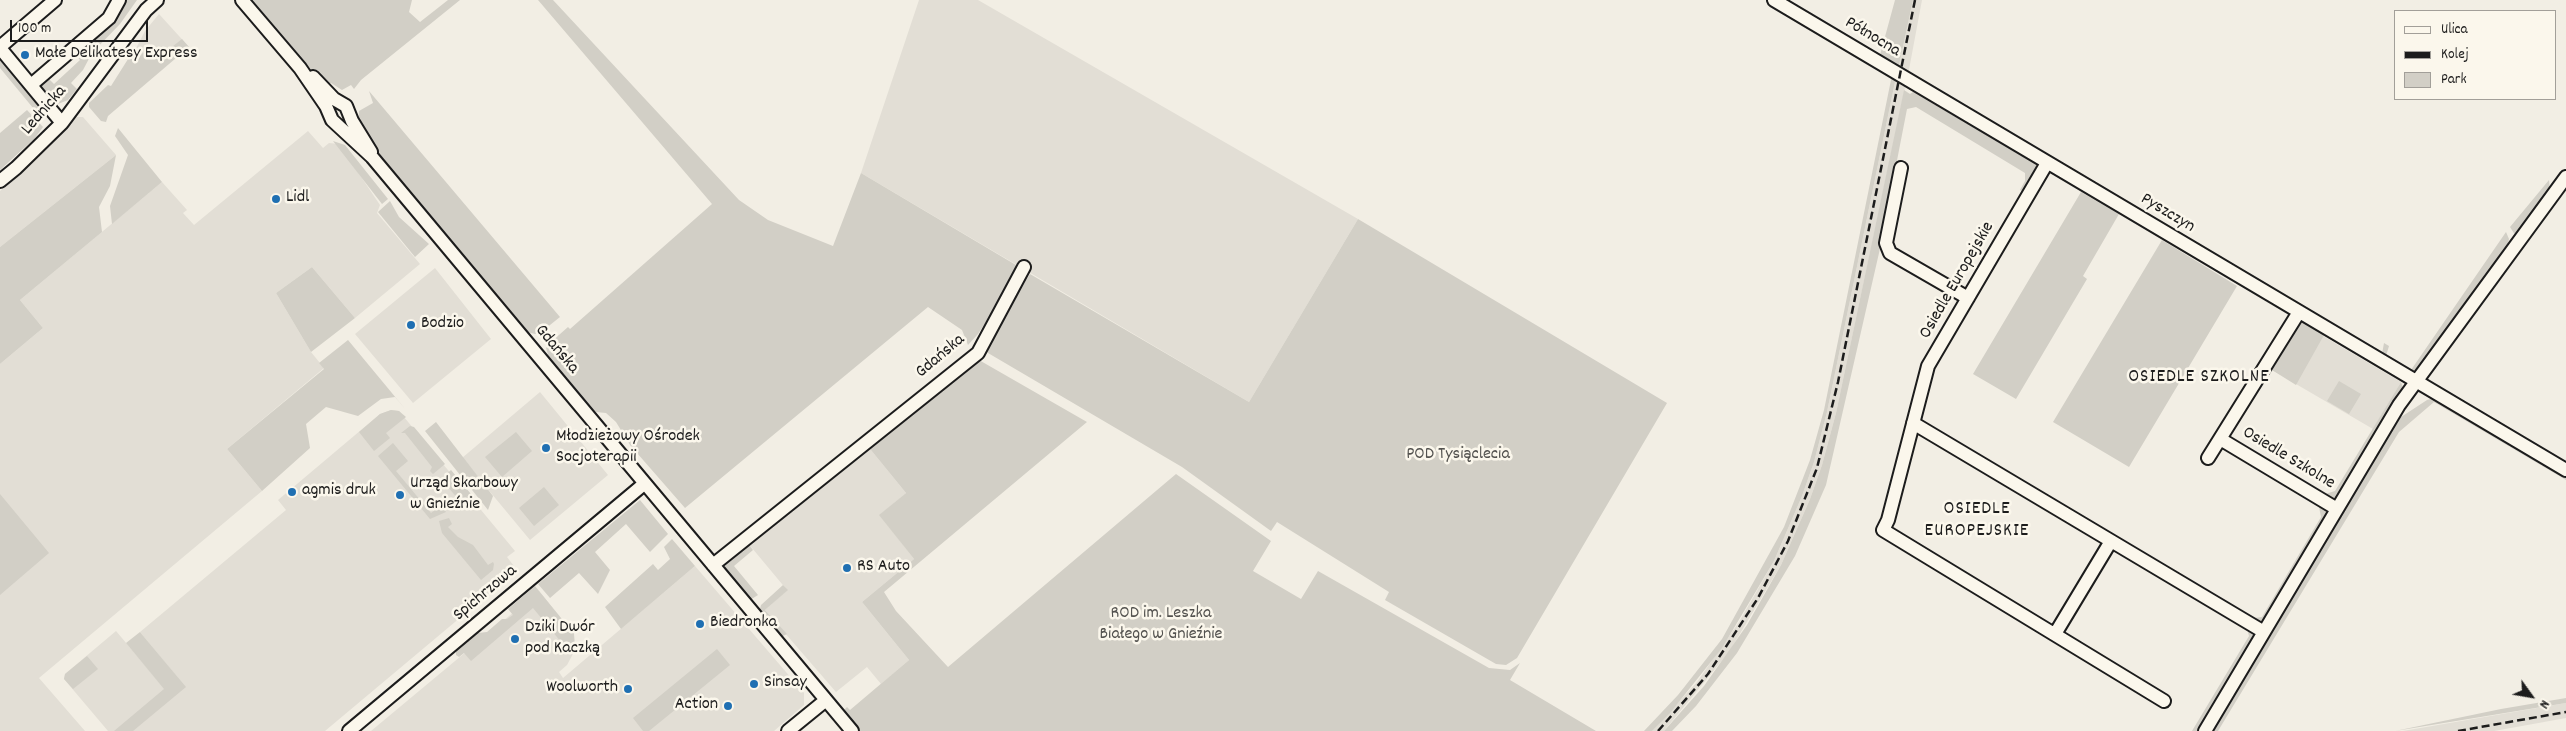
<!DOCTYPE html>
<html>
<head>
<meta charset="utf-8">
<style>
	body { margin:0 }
	#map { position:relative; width:2566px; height:731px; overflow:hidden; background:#f2eee4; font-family:Dekko,sans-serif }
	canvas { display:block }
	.legend { position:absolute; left:2394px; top:10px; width:162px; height:90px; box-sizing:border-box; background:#fbf7ec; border:1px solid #a29f99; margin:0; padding:6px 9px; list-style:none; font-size:15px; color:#1c1c1c }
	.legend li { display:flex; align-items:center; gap:10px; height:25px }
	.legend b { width:25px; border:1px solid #a29f99 }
	.north { position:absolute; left:2506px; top:671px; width:50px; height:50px; -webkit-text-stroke:4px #fbf7ec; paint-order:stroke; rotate:122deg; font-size:14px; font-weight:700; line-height:20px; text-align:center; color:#1c1c1c }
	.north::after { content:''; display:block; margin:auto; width:18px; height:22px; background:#1c1c1c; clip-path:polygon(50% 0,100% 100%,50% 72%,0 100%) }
	.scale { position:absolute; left:10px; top:20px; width:138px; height:22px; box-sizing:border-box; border:2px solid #1c1c1c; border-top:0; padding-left:6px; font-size:15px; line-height:18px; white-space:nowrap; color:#1c1c1c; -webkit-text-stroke:4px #fbf7ec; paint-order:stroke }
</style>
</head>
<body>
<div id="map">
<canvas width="2566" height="731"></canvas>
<ul class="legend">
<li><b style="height:6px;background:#fbf7ec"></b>Ulica</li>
<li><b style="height:6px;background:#1c1c1c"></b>Kolej</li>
<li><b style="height:14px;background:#d2cfc6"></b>Park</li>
</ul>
<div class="north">N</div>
<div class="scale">100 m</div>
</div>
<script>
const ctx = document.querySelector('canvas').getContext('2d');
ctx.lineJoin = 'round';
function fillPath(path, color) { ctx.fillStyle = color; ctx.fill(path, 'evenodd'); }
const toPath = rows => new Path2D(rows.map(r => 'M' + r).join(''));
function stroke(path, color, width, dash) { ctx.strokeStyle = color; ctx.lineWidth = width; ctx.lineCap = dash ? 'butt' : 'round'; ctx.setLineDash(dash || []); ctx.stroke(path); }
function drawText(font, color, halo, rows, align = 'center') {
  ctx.font = font + ' Dekko,sans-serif'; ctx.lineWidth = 5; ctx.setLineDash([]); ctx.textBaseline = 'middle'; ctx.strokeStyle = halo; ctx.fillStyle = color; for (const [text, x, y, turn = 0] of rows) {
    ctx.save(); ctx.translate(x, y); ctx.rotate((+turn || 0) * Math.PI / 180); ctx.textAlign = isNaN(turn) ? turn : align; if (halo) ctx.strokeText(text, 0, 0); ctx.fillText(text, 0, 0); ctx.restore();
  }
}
fillPath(toPath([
	[919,0,978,0,1358,219,1249,402,861,173],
	[1913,0,1922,0,1908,75,1898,70],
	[159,14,189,47,147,81,129,62,145,31],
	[1896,77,1906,83,1836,413,1822,465,1810,499,1781,565,1729,652,1664,731,1652,731,1697,682,1739,622,1774,561,1802,496,1814,462,1827,412],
	[77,117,83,117,116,155,0,247,0,191,22,173],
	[308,131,323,148,329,143,339,144,380,205,377,213,420,264,355,318,312,267,276,293,311,352,324,368,227,449,262,491,39,678,85,731,0,731,0,364,43,328,20,300,162,182,187,210,183,213,194,225],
	[435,268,491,339,413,403,355,334],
	[2301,323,2401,382,2373,429,2272,370],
	[540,392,608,475,530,540,462,458],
	[391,410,399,411,515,551,507,557,517,570,325,731,108,731,64,679,65,674,116,631,165,689,178,678,140,632,286,510,278,500,380,414],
	[866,444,906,493,880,515,914,559,862,602,909,660,881,684,867,667,836,692,765,610,787,590,747,542],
	[695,566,804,693,804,705,774,731,371,731,539,591,574,634,575,650,567,665,559,672,563,678],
	[2566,703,2566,718,2533,724,2494,731,2403,731]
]), '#e2ded5');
fillPath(toPath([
	[125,0,137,0,120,24,92,53,83,70,71,83,77,89,68,100,58,104,52,102,36,85,46,76,54,84,80,60,75,54],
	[251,0,412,0,409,12,420,22,448,0,460,0,361,80,354,89,351,85,342,90,331,83,327,86,301,59],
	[538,0,553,0,739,200,768,220,833,246,861,173,1021,268,978,334,968,345,962,330,928,307,685,508,630,445,616,422,606,413,596,412,591,409,550,361,546,348,551,342,568,327,570,329,712,204],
	[1895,0,1913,0,1898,70,1880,58,1880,55],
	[182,39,189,47,108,116,106,122,101,121,89,107,89,103,108,85,111,86,135,48,141,55,144,52,150,59,155,55,158,58],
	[0,55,44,108,38,114,0,68],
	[1892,75,1896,77,1827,412,1814,462,1802,496,1774,561,1722,648,1670,713,1652,731,1644,731,1678,695,1722,639,1784,527,1810,460,1824,410],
	[1904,90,1910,94,1913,92,2036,164,2037,169,2024,192,2020,190,2025,181,2025,173,1916,107,1907,109,1879,253,1826,485,1795,556,1737,653,1696,706,1672,731,1664,731,1704,686,1747,625,1781,565,1810,499,1822,465,1836,413],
	[369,91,560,317,540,333,535,334,527,332,384,161,359,119,359,111,373,103],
	[27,110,43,127,34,139,0,170,0,133],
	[118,128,162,182,112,224,110,206,128,155,115,136],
	[333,141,345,145,388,199,382,204],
	[116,155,110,186,99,207,102,232,20,300,43,328,0,364,0,247],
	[2549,180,2550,192,2517,238,2510,227],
	[2081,192,2119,214,2083,276,2087,279,2016,399,1973,374],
	[390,201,399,217,429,244,415,257,378,212],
	[1358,219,1667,403,1517,658,1506,665,1496,664,1385,600,1389,592,1277,522,1271,531,1182,467,988,353,986,346,991,335,1030,274,1249,402],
	[2506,232,2509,239,2507,248,2414,374,2382,354,2384,343,2389,346,2386,356,2411,370],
	[2162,240,2237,286,2129,467,2053,422],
	[312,267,355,318,311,352,276,293],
	[2302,322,2324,335,2296,385,2272,370],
	[348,340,406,410,395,397,381,399,358,416,326,407,306,424,310,448,262,491,227,449,324,369,319,363],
	[972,356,1087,422,884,592,896,611,948,667,1176,474,1271,541,1253,571,1301,599,1318,571,1489,668,1510,670,1520,663,1510,680,1596,731,860,731,843,711,847,707,850,710,909,660,862,602,914,559,879,515,906,493,866,444],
	[2339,381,2361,394,2349,414,2327,401],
	[2401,382,2403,388,2338,500,2335,500,2325,494,2335,491],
	[2437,397,2566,475,2566,480,2434,402,2399,432,2218,731,2210,731,2398,419,2427,400],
	[391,410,399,411,406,417,386,433,390,438,374,451,359,432,380,414],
	[436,422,493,496,488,510,425,431],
	[410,426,414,427,445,464,433,474,430,471,432,467,405,433,401,433],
	[516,432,532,451,502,477,485,457],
	[393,443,408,461,396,471,431,513,442,505,446,512,430,519,378,456],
	[451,470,476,500,470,506,465,507,441,479],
	[544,487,559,505,534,526,519,508],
	[0,494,49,553,0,595],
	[640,500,668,534,650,552,626,524,595,552,610,570,598,594,579,573,550,598,538,584],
	[2319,507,2327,511,2326,517,2264,622,2261,623,2254,618,2262,617,2321,517],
	[449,518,452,524,448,527,458,537,473,545,488,565,493,562,494,564,493,570,481,580,442,533,439,521],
	[672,539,695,566,621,629,605,607,653,564,658,570,670,559,664,547],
	[747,542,753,550,734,566,758,595,750,600,727,572,725,566,728,558],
	[783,585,788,590,765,610,787,634,781,637,760,609,761,605],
	[535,586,574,634,575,650,571,654,533,608,471,661,464,653,459,657,456,655,456,651,478,633,487,632,502,619,507,619,513,615,508,609],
	[2247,629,2255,631,2256,636,2199,731,2192,731,2249,636],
	[140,632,186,687,133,731,114,731,164,689,126,643],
	[717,649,730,665,649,731,643,731,633,718],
	[87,656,98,669,73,689,64,679,65,674],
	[2566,698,2566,703,2395,731,2501,709]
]), '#d2cfc6');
const minor = toPath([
	[242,0,300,68,326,106,332,120,372,157,852,731],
	[1774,0,2566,470],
	[0,47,55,0],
	[0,48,62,123],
	[313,77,334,99,346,106,352,121,371,152],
	[31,85,109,18,119,0],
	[2047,163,1928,366,1888,520,1883,530,2164,701],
	[1901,168,1886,243,1890,253,1968,298],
	[0,181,16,168,62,123,146,10,157,0],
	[1913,423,2264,632],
	[2222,440,2337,509],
	[2208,458,2299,312],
	[713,565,978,353,1024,267],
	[2055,634,2111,541],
	[349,731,644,484],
	[788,731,826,700],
	[2205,731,2399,405,2566,177]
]);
stroke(minor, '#1c1c1c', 16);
stroke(minor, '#fbf7ec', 12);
stroke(toPath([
	[1658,731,1708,674,1758,598,1788,541,1817,468,1838,382,1915,0],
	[2458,731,2566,712]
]), '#1c1c1c', 2.5, [8, 4]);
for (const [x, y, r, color] of [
	[25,55,5,"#1f6fb2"],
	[276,199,5,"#1f6fb2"],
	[411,325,5,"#1f6fb2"],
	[546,448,5,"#1f6fb2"],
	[292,492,5,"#1f6fb2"],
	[400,495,5,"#1f6fb2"],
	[847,568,5,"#1f6fb2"],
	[700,624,5,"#1f6fb2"],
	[515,639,5,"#1f6fb2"],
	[754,684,5,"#1f6fb2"],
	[628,689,5,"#1f6fb2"],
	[728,706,5,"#1f6fb2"]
]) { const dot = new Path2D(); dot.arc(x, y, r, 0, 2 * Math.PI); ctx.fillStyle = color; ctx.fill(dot); stroke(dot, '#fbf7ec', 2); }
drawText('18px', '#1c1c1c', '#fbf7ec', [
	["Północna",1872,38,31],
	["Lednicka",45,111,-49],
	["Pyszczyn",2167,214,31],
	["Osiedle Europejskie",1958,281,-60],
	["Gdańska",556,350,50],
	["Gdańska",941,357,-40],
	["Osiedle Szkolne",2288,459,31],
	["Spichrzowa",486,594,-40]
]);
drawText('18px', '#1c1c1c', '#fbf7ec', [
	["Małe Delikatesy Express",35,55],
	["Lidl",286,199],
	["Bodzio",421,325],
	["Młodzieżowy Ośrodek",556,438],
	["Socjoterapii",556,459],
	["Urząd Skarbowy",410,485],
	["w Gnieźnie",410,506],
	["agmis druk",302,492],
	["RS Auto",857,568],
	["Biedronka",710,624],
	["Dziki Dwór",525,629],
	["pod Kaczką",525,650],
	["Sinsay",764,684],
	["Woolworth",618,689,"right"],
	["Action",718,706,"right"]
], 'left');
drawText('18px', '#53524f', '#fbf7ec', [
	["POD Tysiąclecia",1458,456],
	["ROD im. Leszka",1161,615],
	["Białego w Gnieźnie",1161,636]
]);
ctx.letterSpacing = '1px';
drawText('19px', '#1c1c1c', '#fbf7ec', [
	["OSIEDLE SZKOLNE",2199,378],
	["OSIEDLE",1977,510],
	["EUROPEJSKIE",1977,532]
]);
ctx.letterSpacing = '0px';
</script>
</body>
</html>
